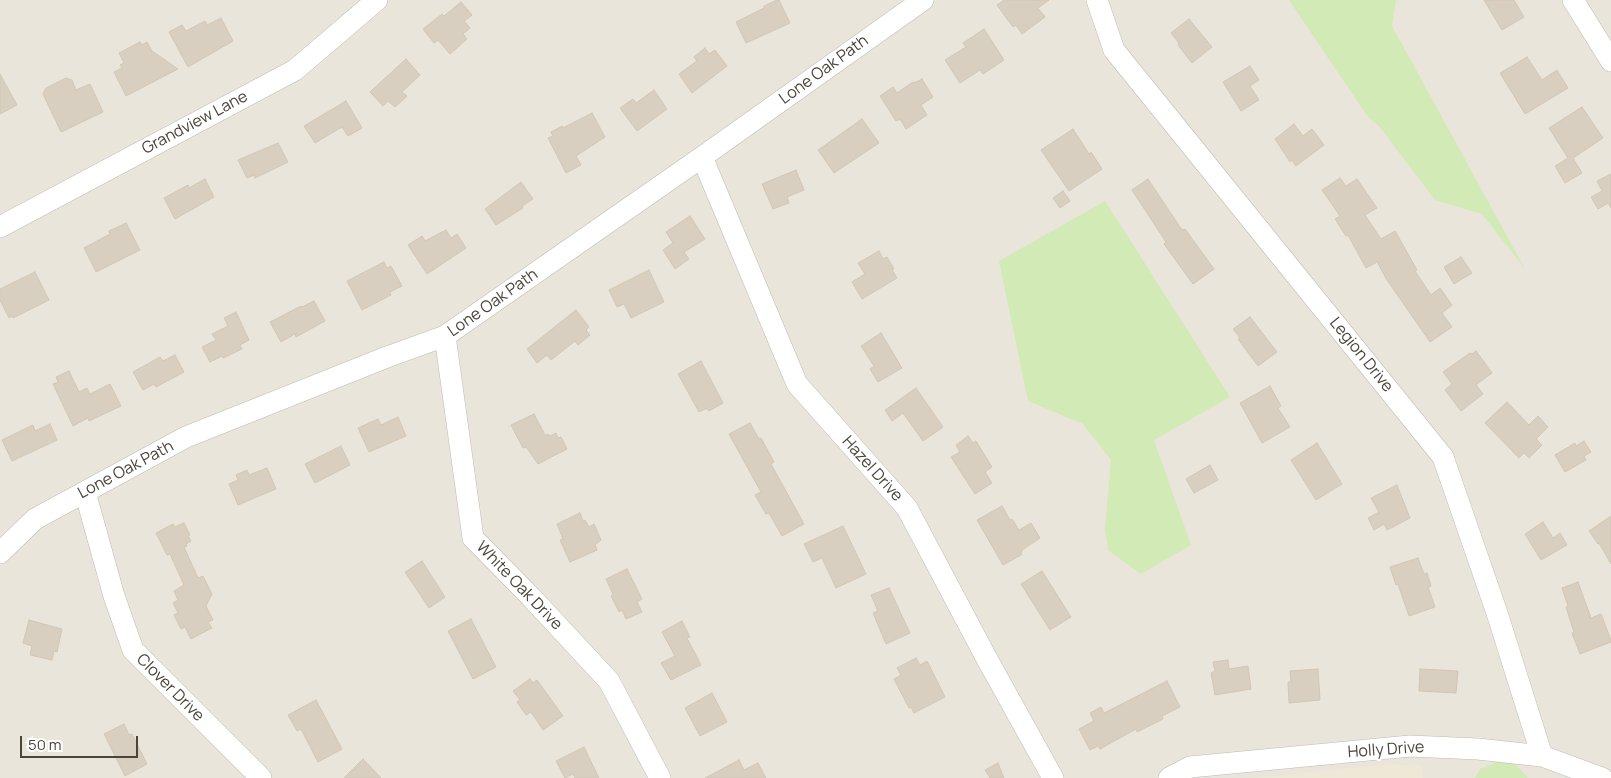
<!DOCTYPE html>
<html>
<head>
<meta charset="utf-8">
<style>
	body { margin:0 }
	#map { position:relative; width:1611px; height:778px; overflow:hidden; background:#f6f3ec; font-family:Manrope,sans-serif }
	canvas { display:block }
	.scale { position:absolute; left:20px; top:736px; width:118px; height:22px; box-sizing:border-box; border:2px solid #4b4439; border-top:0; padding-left:6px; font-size:15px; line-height:18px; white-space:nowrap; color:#4b4439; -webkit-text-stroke:4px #fff; paint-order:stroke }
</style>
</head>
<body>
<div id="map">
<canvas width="1611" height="778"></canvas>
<div class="scale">50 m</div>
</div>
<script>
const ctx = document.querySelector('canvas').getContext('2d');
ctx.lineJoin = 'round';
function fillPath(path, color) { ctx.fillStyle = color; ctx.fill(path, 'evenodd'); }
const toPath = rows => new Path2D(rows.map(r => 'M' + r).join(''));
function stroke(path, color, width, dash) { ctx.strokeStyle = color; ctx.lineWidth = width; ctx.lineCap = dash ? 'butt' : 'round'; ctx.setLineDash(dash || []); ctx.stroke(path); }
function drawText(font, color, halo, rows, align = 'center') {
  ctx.font = font + ' Manrope,sans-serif'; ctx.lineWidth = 4; ctx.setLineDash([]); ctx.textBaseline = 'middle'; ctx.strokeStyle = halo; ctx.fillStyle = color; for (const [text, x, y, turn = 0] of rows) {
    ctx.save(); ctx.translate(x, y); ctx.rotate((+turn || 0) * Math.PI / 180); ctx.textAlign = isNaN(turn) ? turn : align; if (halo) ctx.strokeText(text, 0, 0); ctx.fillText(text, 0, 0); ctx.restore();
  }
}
fillPath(toPath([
	[0,0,1611,0,1611,778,0,778]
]), '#eae5da');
fillPath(toPath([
	[1386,764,1422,766,1423,778,1257,778]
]), '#efe8d6');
fillPath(toPath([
	[1289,0,1396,0,1392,26,1525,269,1482,214,1435,200,1379,126,1368,117],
	[1105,201,1230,397,1154,440,1191,545,1141,574,1108,550,1105,530,1111,460,1083,424,1028,401,999,261],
	[1499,761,1513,762,1528,778,1475,778,1480,769]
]), '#d2eab5');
const building = toPath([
	[777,0,779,0,790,23,746,43,736,22,764,8,764,6,777,0],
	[1004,0,1049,0,1038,8,1045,17,1022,34,1016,25,1013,27,997,5,1004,0],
	[1484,0,1514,0,1524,17,1502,30,1484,0],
	[461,2,472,15,464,21,470,28,463,34,467,39,450,54,438,40,434,43,423,29,442,14,444,16,461,2],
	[221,18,233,41,188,67,169,32,182,25,186,31,205,21,207,25,221,18],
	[1189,19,1212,47,1192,63,1178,45,1179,43,1171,33,1189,19],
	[984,29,1004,60,983,74,980,70,960,83,945,60,966,47,963,43,984,29],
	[140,42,142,45,147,42,152,51,178,69,126,96,114,72,122,68,120,65,124,63,119,53,140,42],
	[705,48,709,54,715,50,727,66,692,93,679,74,697,61,694,57,705,48],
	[1527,57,1542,80,1557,70,1568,88,1525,114,1500,73,1527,57],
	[406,59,420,75,402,92,407,96,395,107,388,101,383,106,370,92,406,59],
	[1250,66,1259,80,1250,86,1259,100,1241,111,1223,82,1250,66],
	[0,74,17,105,0,114,0,74],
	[66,78,72,80,76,90,90,84,103,112,61,132,43,94,46,88,66,78],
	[922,79,933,97,921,105,927,115,906,129,900,119,896,121,880,96,893,87,897,93,913,82,914,83,922,79],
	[654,90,667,109,637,131,620,108,633,99,636,103,654,90],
	[346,101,362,128,348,136,342,127,315,143,304,126,346,101],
	[1582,107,1603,138,1573,158,1582,173,1565,183,1555,166,1568,158,1549,128,1582,107],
	[592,113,605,137,576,156,581,165,566,173,548,138,553,136,551,132,562,126,563,128,592,113],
	[862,119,879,143,834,173,818,150,862,119],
	[1294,124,1303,136,1312,129,1324,145,1296,166,1292,160,1290,162,1275,139,1294,124],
	[1073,129,1089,154,1091,152,1102,169,1069,191,1041,150,1073,129],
	[278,143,288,162,255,178,254,175,247,178,238,160,278,143],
	[796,170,804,190,787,197,789,203,773,209,762,184,796,170],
	[1611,174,1611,208,1608,203,1598,209,1591,197,1602,191,1597,181,1611,174],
	[1340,178,1346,186,1357,179,1377,208,1365,215,1381,239,1395,231,1417,270,1415,271,1431,295,1440,288,1452,305,1442,313,1452,327,1430,342,1387,280,1377,262,1366,268,1348,235,1346,236,1335,219,1340,216,1322,190,1340,178],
	[205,179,214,197,175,219,164,198,188,185,189,188,205,179],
	[1148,179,1182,230,1185,229,1214,269,1193,284,1164,244,1166,242,1132,190,1148,179],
	[521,182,533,199,522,206,523,208,496,225,485,209,521,182],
	[1063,191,1070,201,1060,208,1053,198,1063,191],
	[690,216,705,239,684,252,689,259,675,269,663,250,673,243,666,232,690,216],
	[126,223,140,250,96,272,84,248,110,234,109,231,126,223],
	[446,230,451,238,457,234,466,248,427,274,408,245,422,236,425,241,446,230],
	[879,251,883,259,887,257,894,269,892,270,897,278,862,299,852,282,865,274,858,263,879,251],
	[1461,257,1472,273,1454,284,1444,267,1461,257],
	[384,262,387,268,391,266,402,286,390,292,391,295,362,310,347,281,384,262],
	[649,270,664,302,631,318,624,304,617,307,609,290,649,270],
	[35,272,49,300,13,318,12,316,9,318,0,300,0,289,35,272],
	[314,301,325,321,296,337,295,334,281,342,270,322,301,306,302,307,314,301],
	[576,310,589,327,586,330,590,335,578,345,575,341,551,360,547,355,537,363,527,349,576,310],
	[236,312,249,340,240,345,242,349,223,358,222,356,210,362,202,347,216,340,212,334,228,326,224,318,236,312],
	[1250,317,1277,352,1258,366,1238,339,1240,338,1233,329,1250,317],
	[881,333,902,368,878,382,870,369,874,366,861,346,881,333],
	[1476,351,1492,373,1476,385,1483,394,1461,411,1445,390,1452,384,1443,372,1470,353,1472,354,1476,351],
	[175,355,184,372,156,387,154,384,143,390,133,372,160,357,163,361,175,355],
	[701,361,723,403,709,411,707,408,699,412,678,374,701,361],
	[69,371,79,392,87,388,90,394,110,384,121,406,89,421,88,418,73,426,53,384,58,382,56,377,69,371],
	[1270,386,1281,406,1278,408,1290,427,1262,443,1240,403,1270,386],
	[916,388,943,427,923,441,903,413,892,421,885,410,916,388],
	[1507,402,1529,425,1538,416,1548,427,1536,439,1542,445,1529,458,1524,453,1519,458,1485,423,1507,402],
	[534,414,545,435,548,434,550,436,556,433,558,438,561,437,567,449,538,464,526,447,523,448,511,425,534,414],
	[398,417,406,436,369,452,358,428,378,419,381,425,398,417],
	[750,423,759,439,761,438,774,462,771,464,804,524,782,536,769,513,766,514,755,495,761,492,729,434,750,423],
	[50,424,57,440,12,461,2,440,33,425,35,431,50,424],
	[968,436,973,443,976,441,992,467,985,472,992,483,975,494,951,457,960,452,956,445,968,436],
	[1584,441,1591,452,1584,456,1586,460,1565,472,1555,455,1575,443,1576,446,1584,441],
	[1317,443,1342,484,1316,500,1291,460,1317,443],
	[341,446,350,465,315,483,305,464,341,446],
	[1210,465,1218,480,1194,493,1186,479,1210,465],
	[267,468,276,489,238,505,229,484,238,480,236,475,247,470,249,475,267,468],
	[1397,485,1410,518,1387,530,1384,524,1374,530,1368,518,1379,512,1371,498,1397,485],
	[1002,506,1010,520,1012,519,1019,530,1031,523,1040,538,1022,550,1021,555,1003,565,977,520,1002,506],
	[580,513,583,521,585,520,589,527,594,524,601,540,595,545,597,550,570,562,560,540,563,539,557,524,580,513],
	[1611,516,1611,564,1599,543,1598,544,1589,531,1611,516],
	[1543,522,1553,538,1560,533,1567,545,1541,560,1525,534,1543,522],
	[184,523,190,535,188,536,191,541,186,544,187,546,184,547,198,578,203,576,212,594,206,606,213,620,208,622,212,628,191,639,185,627,181,629,174,615,178,613,173,603,178,600,174,591,184,585,170,554,167,555,156,533,173,524,175,527,184,523],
	[843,526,866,574,836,588,822,558,813,562,804,544,843,526],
	[1418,558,1424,574,1427,573,1431,586,1428,587,1435,607,1409,616,1398,584,1396,585,1390,567,1418,558],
	[422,561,445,597,429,608,405,572,422,561],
	[627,569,642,599,637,602,642,612,626,619,622,610,619,612,611,596,613,594,606,579,627,569],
	[1042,571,1071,617,1050,630,1021,584,1042,571],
	[1578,582,1591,618,1601,614,1611,640,1611,642,1580,654,1572,633,1574,632,1566,607,1568,606,1562,588,1578,582],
	[889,588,910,633,886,644,873,613,878,611,871,595,889,588],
	[471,619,496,667,473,679,448,631,471,619],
	[29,620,62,629,57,652,54,651,52,660,30,655,32,646,23,643,29,620],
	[682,621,690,637,687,638,701,665,671,680,661,663,675,656,662,632,682,621],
	[916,658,920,665,927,661,945,697,914,713,911,707,909,708,894,679,901,675,897,668,916,658],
	[1228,660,1229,669,1248,666,1251,689,1215,695,1211,673,1215,671,1213,662,1228,660],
	[1318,669,1320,700,1289,703,1288,682,1291,682,1290,671,1318,669],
	[1420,669,1458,671,1456,693,1419,691,1420,669],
	[530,679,533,683,537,680,563,716,543,730,531,712,526,715,517,702,520,700,513,691,530,679],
	[1167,681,1180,707,1162,716,1163,719,1137,732,1136,729,1100,749,1098,746,1090,750,1079,729,1094,721,1090,713,1101,707,1104,713,1167,681],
	[712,693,727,722,700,736,685,708,712,693],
	[316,700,342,749,318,762,301,729,297,731,288,715,316,700],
	[124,724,129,735,132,734,147,764,125,776,104,734,124,724],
	[584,747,599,778,575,778,573,774,565,778,556,761,584,747],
	[363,759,381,778,344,778,363,759],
	[739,760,744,770,758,763,766,778,705,778,739,760],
	[998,763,1004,778,990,778,985,770,998,763]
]);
fillPath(building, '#d8cfc1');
stroke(building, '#d3c7b4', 1);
const minor = toPath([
	[1097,0,1114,50,1443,457,1497,613,1542,756],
	[1573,0,1611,61],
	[702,157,797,384,907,508,987,659,1053,778],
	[0,227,295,70,377,0],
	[445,336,473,538,531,597,609,681,660,778],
	[85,492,114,596,133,650,261,778],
	[0,553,35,519,186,437,387,357,445,336,702,157,923,0],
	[1169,778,1190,767,1410,746,1478,749,1542,756,1602,778]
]);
stroke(minor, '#c2bbae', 22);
stroke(minor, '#fff', 21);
drawText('16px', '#4b4439', '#fff', [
	["Lone Oak Path",824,70,-36],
	["Grandview Lane",195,123,-28],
	["Lone Oak Path",493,303,-35],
	["Legion Drive",1361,355,51],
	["Hazel Drive",872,469,48],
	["Lone Oak Path",126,470,-28],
	["White Oak Drive",519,586,46],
	["Clover Drive",170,688,45],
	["Holly Drive",1386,750,-4]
]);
</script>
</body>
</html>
